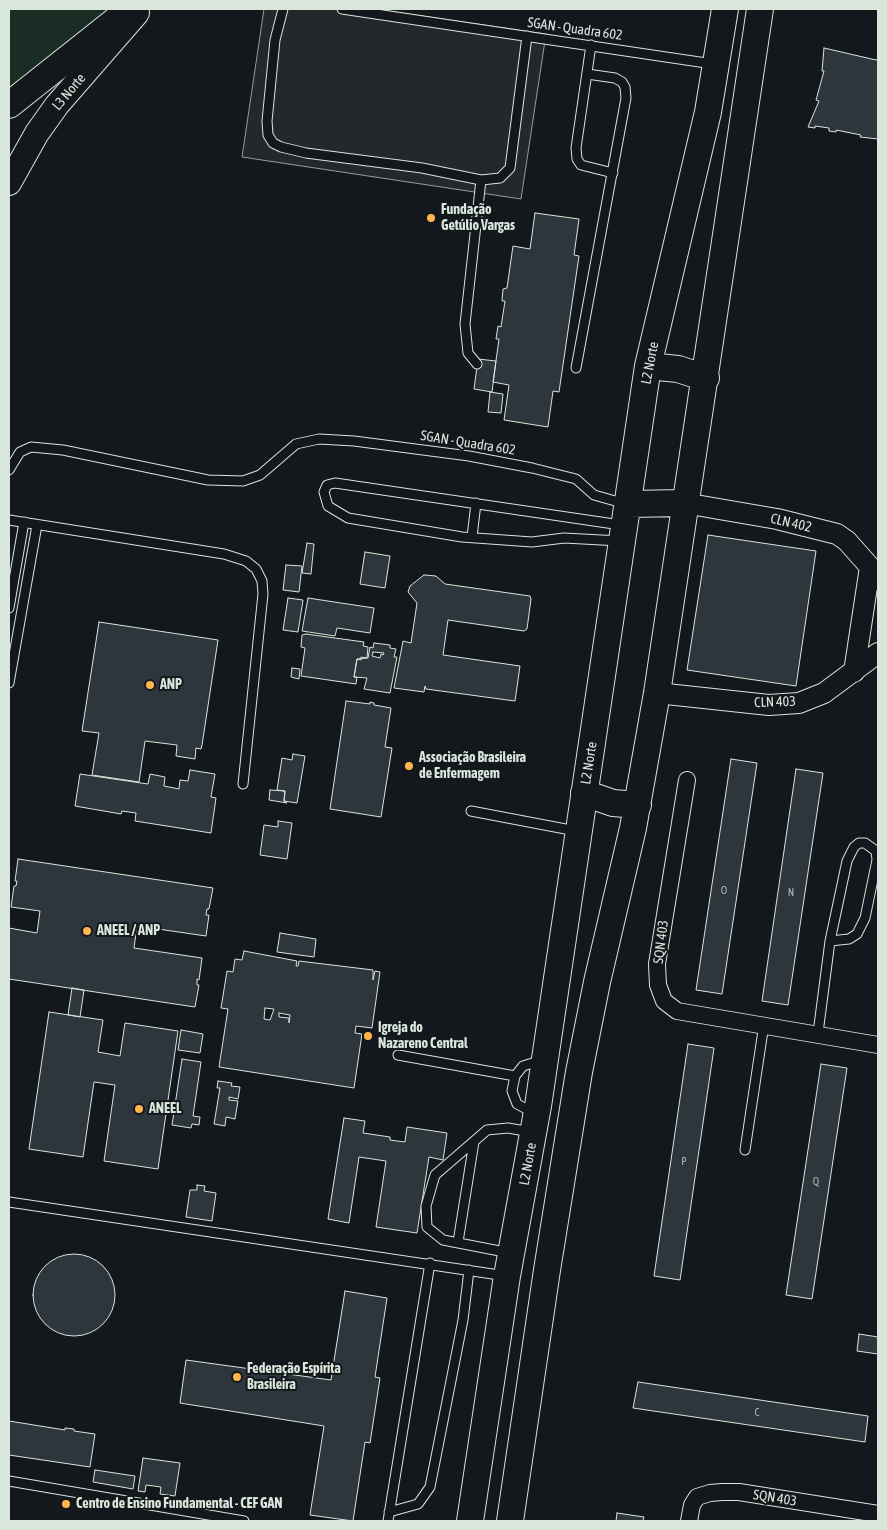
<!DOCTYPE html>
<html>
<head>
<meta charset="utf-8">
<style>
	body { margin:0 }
	#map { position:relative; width:887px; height:1530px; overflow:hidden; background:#14181c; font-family:"Asap Condensed",sans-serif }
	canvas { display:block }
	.frame { position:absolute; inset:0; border:10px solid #d8e6dc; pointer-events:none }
</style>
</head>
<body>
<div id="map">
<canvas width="887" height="1530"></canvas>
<div class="frame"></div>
</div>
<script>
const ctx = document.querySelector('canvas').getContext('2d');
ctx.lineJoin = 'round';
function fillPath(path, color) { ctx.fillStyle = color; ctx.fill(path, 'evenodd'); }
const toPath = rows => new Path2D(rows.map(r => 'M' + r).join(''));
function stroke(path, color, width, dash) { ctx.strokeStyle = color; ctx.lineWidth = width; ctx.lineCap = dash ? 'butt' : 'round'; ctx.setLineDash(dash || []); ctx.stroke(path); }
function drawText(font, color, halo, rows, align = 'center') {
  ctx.font = font + ' "Asap Condensed",sans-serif'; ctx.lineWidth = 4; ctx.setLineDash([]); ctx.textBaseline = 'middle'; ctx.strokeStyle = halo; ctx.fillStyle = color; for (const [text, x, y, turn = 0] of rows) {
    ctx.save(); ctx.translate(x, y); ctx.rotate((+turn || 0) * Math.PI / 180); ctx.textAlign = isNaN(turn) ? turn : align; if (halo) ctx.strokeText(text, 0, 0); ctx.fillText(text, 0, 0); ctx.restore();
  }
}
const green = toPath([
	[9,9,118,9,9,99,9,9]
]);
fillPath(green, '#1a2d24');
stroke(green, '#939e99', 1);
const parking = toPath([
	[264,9,375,9,546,34,521,199,242,157,264,9]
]);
fillPath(parking, '#24282b');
stroke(parking, '#939e99', 1);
const building = toPath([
	[824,48,876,60,878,59,878,139,860,137,861,135,836,130,836,132,829,131,829,128,815,126,815,128,808,127,819,101,816,100,824,71,822,71,824,48],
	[535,213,579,219,574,255,579,256,559,392,553,391,548,427,504,420,509,385,493,382,499,339,496,339,498,326,501,327,505,301,502,301,503,289,507,288,513,246,530,249,535,213],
	[478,359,496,361,492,392,474,389,478,359],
	[490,392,503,394,501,413,488,412,490,392],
	[708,535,816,551,796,686,687,670,708,535],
	[307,543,314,544,311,574,302,573,307,543],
	[365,552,390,556,385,588,360,584,365,552],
	[286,565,302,566,299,592,283,590,286,565],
	[424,575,436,576,445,584,530,596,531,599,527,629,524,631,448,620,443,655,520,666,515,701,426,689,425,686,424,692,394,688,403,641,411,643,417,603,408,592,410,586,424,575],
	[288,598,303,600,298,632,283,630,288,598],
	[308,598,374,608,370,633,337,628,335,636,302,631,308,598],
	[99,622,218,640,202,745,201,749,196,748,195,759,176,756,177,745,145,741,139,782,92,775,99,733,82,731,99,622],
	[306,634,364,642,363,646,368,647,367,658,357,659,354,677,357,677,356,684,301,676,305,648,301,647,302,635,306,634],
	[374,643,390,645,390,648,396,649,394,657,397,657,390,693,364,689,367,678,354,677,357,659,361,660,361,657,368,658,370,647,373,648,374,643],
	[373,652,384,653,383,655,381,654,380,658,372,656,373,652],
	[292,668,300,669,299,679,291,677,292,668],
	[346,701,370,704,370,702,374,703,374,705,391,708,385,747,392,748,381,817,330,809,346,701],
	[293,754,305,756,297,803,284,801,285,791,277,790,282,758,292,760,293,754],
	[731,759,757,763,722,994,696,990,731,759],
	[796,769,823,773,788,1005,762,1001,796,769],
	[190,770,215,774,211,797,216,798,211,833,135,821,136,813,122,811,121,814,75,806,80,774,148,784,150,774,165,777,164,786,179,789,180,780,188,781,190,770],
	[270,790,285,791,284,801,287,803,269,800,270,790],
	[278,821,292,823,287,859,260,855,264,825,278,827,278,821],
	[18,859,213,888,209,909,207,909,206,915,209,915,206,936,137,926,134,948,202,958,199,980,197,979,197,985,199,985,195,1007,9,979,9,928,37,933,40,911,11,907,14,886,16,886,17,881,15,881,18,859],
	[280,933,316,939,314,957,277,952,280,933],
	[244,951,297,961,296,966,298,966,299,961,373,970,373,980,375,971,380,972,372,1028,356,1026,355,1033,362,1034,354,1088,219,1067,228,1009,221,1008,227,971,233,972,235,959,242,960,244,951],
	[265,1008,274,1009,270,1020,264,1019,265,1008],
	[279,1013,290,1015,289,1023,289,1018,279,1017,279,1013],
	[72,988,84,990,80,1017,68,1015,72,988],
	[49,1012,103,1020,98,1052,120,1056,125,1023,178,1031,158,1169,104,1161,115,1085,94,1082,83,1157,29,1149,49,1012],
	[181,1030,203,1034,200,1053,178,1050,181,1030],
	[688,1044,714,1048,680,1280,654,1276,688,1044],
	[182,1059,201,1062,193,1116,200,1117,199,1125,192,1124,191,1128,172,1125,182,1059],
	[821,1064,847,1068,812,1299,786,1295,821,1064],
	[218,1081,232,1083,231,1086,240,1087,238,1099,229,1097,229,1100,238,1101,235,1119,226,1117,225,1126,214,1124,220,1088,217,1088,218,1081],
	[344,1118,365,1121,363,1133,390,1137,390,1140,405,1142,407,1127,447,1133,443,1160,429,1157,417,1233,376,1227,386,1161,359,1157,349,1223,328,1219,344,1118],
	[197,1185,205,1186,204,1191,216,1193,212,1221,186,1217,190,1190,197,1190,197,1185],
	'33 1295a41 41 0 1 1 82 0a41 41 0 1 1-82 0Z',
	[345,1291,387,1298,375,1377,380,1378,370,1443,365,1442,353,1521,310,1515,324,1426,180,1403,186,1360,331,1380,345,1291],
	[859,1334,878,1337,878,1354,857,1351,859,1334],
	[638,1382,868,1416,865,1442,633,1408,638,1382],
	[9,1421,65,1430,65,1428,74,1429,74,1431,95,1434,90,1467,9,1455,9,1421],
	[143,1458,180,1463,175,1496,160,1494,161,1487,146,1485,145,1492,138,1491,143,1458],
	[95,1470,135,1476,133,1489,93,1482,95,1470],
	[617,1513,644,1517,643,1521,616,1521,617,1513]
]);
fillPath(building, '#2c363c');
stroke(building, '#d8e6dc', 1);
const service = toPath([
	[283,9,275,40,267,121,268,135,273,143,281,147,306,153,422,168,481,180,500,178,510,168,527,36],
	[342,9,713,64],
	[591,45,576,148,577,159,581,165,613,173],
	[477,364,468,353,465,324,481,180],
	[576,368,626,98,625,87,622,82,615,78,587,74],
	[9,470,20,452,31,447,63,450,208,480,243,481,260,475,296,444,319,439,354,441,469,456,532,468,576,479,594,495,626,504],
	[9,520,224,554,246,561,256,569,262,581,263,594,243,784],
	[472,537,476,503],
	[620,541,564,538,532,542,462,537,348,518,328,506,324,492,327,485,335,483,621,525],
	[9,608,24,522],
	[9,683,37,525],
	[471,811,576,831],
	[818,1033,830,941,847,861,854,847,859,843,865,843,876,851,877,860,865,918,857,934,849,939,830,941],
	[398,1055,515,1076],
	[534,1113,517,1104,512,1091,515,1076,523,1066,542,1060],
	[745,1150,764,1024],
	[9,1202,506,1276],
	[458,1242,474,1142],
	[510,1253,443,1240,427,1227,426,1206,435,1175,487,1130,508,1128,531,1132],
	[9,1481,244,1521],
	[389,1512,418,1504,430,1487,463,1320,469,1270],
	[388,1521,430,1263]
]);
const minor = toPath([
	[687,780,657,964,658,985,664,1001,677,1011,878,1045],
	[689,1521,692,1505,697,1497,710,1493,722,1492,739,1492,878,1514]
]);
const tertiary = toPath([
	[684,503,777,519,837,534,847,541,870,567,878,580],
	[854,672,870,567],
	[657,693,769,705,799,703,824,693,878,653]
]);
const secondary = toPath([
	[9,183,37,133,57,105,137,13]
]);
const primary = toPath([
	[9,105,130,9],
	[648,366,678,369,706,378],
	[628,504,684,503],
	[584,793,613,803,638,805],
	[470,1521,507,1276,538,1106,648,366,708,112,725,9],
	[510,1521,547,1270,579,1072,597,982,633,828,657,693,760,9]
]);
stroke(service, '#d8e6dc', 11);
stroke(minor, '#d8e6dc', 18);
stroke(tertiary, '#d8e6dc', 22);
stroke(secondary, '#d8e6dc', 26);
stroke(primary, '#d8e6dc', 28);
stroke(service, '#14181c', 9);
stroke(minor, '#14181c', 16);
stroke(tertiary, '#14181c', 20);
stroke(secondary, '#14181c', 24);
stroke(primary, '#14181c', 26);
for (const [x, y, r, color] of [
	[431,218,5,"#ffb74d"],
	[150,685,5,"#ffb74d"],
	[409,766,5,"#ffb74d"],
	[87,931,5,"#ffb74d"],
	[368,1036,5,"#ffb74d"],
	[139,1109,5,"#ffb74d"],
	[237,1377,5,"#ffb74d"],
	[66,1504,5,"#ffb74d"]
]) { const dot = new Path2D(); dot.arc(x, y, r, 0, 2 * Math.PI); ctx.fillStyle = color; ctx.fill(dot); stroke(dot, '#14181c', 2); }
drawText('11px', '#adbab4', null, [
	["O",724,891],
	["N",791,893],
	["P",684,1162],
	["Q",816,1182],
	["C",757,1413]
]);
drawText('14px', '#d8e6dc', '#14181c', [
	["SGAN - Quadra 602",575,29,8],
	["L3 Norte",69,92,-50],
	["L2 Norte",650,363,-79],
	["SGAN - Quadra 602",468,443,9],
	["CLN 402",791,523,13],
	["CLN 403",775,702,-2],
	["L2 Norte",589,763,-81],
	["SQN 403",661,942,-83],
	["L2 Norte",528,1164,-80],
	["SQN 403",775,1498,9]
]);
drawText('bold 14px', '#d8e6dc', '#14181c', [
	["Fundação",441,210],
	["Getúlio Vargas",441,226],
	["ANP",160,685],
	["Associação Brasileira",419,758],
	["de Enfermagem",419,774],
	["ANEEL / ANP",97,931],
	["Igreja do",378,1028],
	["Nazareno Central",378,1044],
	["ANEEL",149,1109],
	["Federação Espírita",247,1369],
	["Brasileira",247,1385],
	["Centro de Ensino Fundamental - CEF GAN",76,1504]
], 'left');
</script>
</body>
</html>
